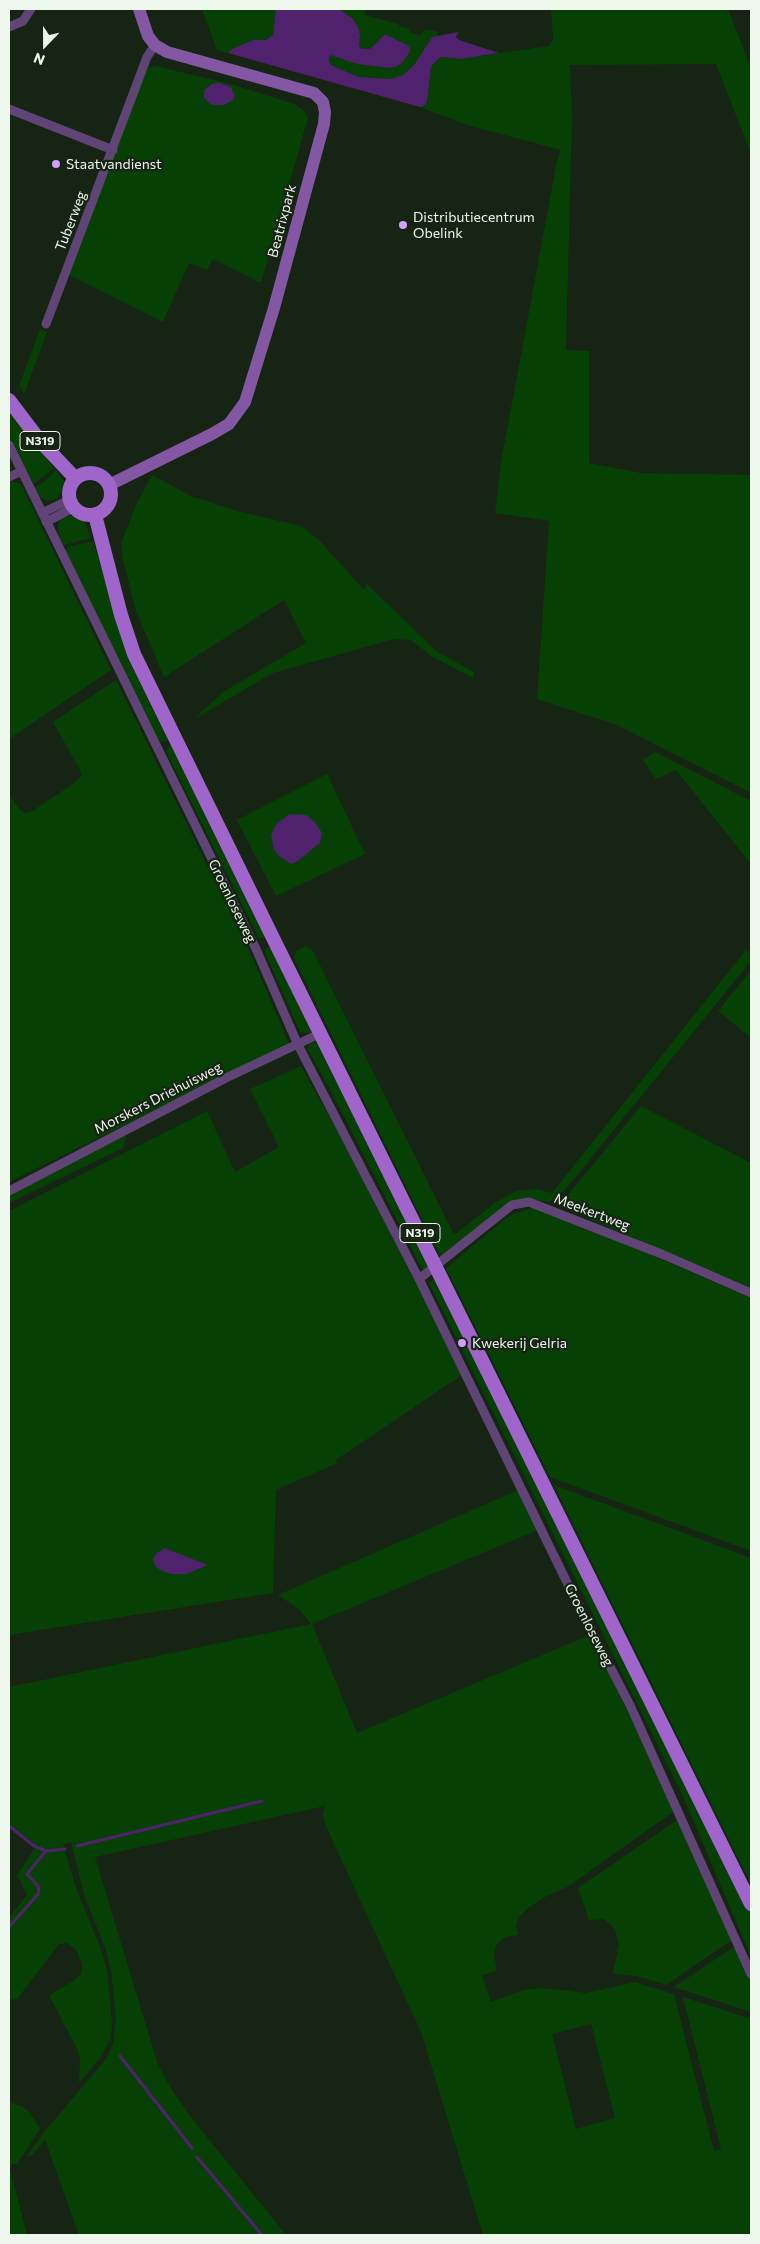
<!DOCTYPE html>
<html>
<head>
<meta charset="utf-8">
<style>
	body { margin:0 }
	#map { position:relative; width:760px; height:2244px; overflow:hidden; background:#152413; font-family:Commissioner,sans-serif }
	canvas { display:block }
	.frame { position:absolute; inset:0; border:10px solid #edf7ec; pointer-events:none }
	.north { position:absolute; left:20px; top:20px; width:50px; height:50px; -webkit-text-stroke:4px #152413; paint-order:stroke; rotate:202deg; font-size:14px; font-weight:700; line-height:20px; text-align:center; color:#edf7ec }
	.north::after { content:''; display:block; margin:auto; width:18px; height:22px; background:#edf7ec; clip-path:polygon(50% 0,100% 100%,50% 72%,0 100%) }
</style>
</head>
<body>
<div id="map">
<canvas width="760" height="2244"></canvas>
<div class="frame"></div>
<div class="north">N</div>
</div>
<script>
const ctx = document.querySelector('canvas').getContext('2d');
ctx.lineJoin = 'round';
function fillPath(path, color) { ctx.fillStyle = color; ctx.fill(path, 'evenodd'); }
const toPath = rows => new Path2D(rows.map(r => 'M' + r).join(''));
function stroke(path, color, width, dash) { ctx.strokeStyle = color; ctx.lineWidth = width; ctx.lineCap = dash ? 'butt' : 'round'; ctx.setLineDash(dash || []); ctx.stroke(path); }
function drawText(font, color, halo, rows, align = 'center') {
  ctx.font = font + ' Commissioner,sans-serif'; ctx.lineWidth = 4.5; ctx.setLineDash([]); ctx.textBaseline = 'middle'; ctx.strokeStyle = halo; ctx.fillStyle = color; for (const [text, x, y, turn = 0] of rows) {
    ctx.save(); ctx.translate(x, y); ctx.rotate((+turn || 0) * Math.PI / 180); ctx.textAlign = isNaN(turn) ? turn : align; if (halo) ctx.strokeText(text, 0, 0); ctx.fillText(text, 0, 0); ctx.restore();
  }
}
fillPath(toPath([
	[202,9,276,9,273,35,266,40,253,40,232,49,228,53,217,50],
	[339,9,366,9,364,15,399,24,399,26,410,29,410,32,420,36,424,30,437,31,438,36,432,37,414,65,403,75,391,79,359,77,331,65,329,60,330,55,357,64,389,68,410,51,408,46,385,34,370,49,362,49,359,46,360,35,358,27,352,18],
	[551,9,728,9,751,68,751,154,716,64,570,65,572,116,566,350,589,351,589,463,641,473,751,475,751,793,617,725,537,699,549,521,495,513,501,462,557,161,561,150,467,125,420,107,424,106,427,102,431,67,441,57,461,59,549,46,553,40],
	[155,66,231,84,294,104,303,110,308,118,261,283,213,259,207,270,189,263,163,322,69,275,145,68],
	[40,329,47,332,24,394,19,386],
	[9,410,54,468,35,483,32,481,9,437],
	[56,470,64,481,63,491,57,499,48,501,40,497,35,487,44,482],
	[152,475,191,496,237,511,301,526,319,540,364,590,367,584,436,651,474,672,473,678,431,656,411,640,394,639,273,673,194,719,223,692,306,643,284,600,164,677,136,611,123,560,121,543,137,503],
	[9,481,21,484,111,670,9,739],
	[65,516,73,516,80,518,85,523,91,538,64,545,58,534,58,525,61,519],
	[93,541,121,632,169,740,164,742,159,741,66,551,67,547],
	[116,680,254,961,289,1044,9,1182,9,795,20,810,25,813,31,812,77,781,81,776,81,772,53,722],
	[171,744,266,936,261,938,259,939,166,751],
	[655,752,751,801,751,864,676,770,656,779,643,760],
	[327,774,365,854,276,896,237,820],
	[277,823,320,843,298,861,291,864,286,861,279,856,271,835],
	[272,944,314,1029,309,1033,300,1032,264,950],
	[306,946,313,951,454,1235,495,1203,516,1191,536,1189,552,1193,746,950,751,954,751,961,561,1195,549,1202,527,1199,442,1260,294,958,296,951],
	[751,970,751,1038,718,1011],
	[319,1040,434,1267,424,1273,330,1089,307,1048,310,1044],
	[301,1066,352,1158,462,1375,336,1460,337,1463,276,1490,273,1593,9,1635,9,1211,207,1111,235,1172,279,1147,250,1089],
	[641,1106,751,1163,751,1288,559,1206],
	[127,1135,123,1148,9,1203,9,1194],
	[534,1208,600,1233,751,1298,751,1551,550,1477,446,1268,506,1218,516,1213],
	[438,1275,751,1914,751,1957,682,1794,429,1283],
	[554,1485,751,1558,751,1884,612,1603],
	[518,1490,538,1530,312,1624,357,1733,590,1635,676,1810,567,1887,543,1898,528,1908,519,1917,516,1925,518,1935,505,1937,496,1945,494,1954,497,1970,482,1976,491,2002,523,1990,543,1988,586,1993,635,1982,674,1994,714,2151,721,2149,683,1997,751,2019,751,2235,483,2235,421,2032,325,1824,323,1814,325,1806,95,1857,158,2065,172,2090,190,2116,286,2235,79,2235,45,2140,32,2155,27,2156,44,2132,106,2059,113,2044,116,2020,111,1971,106,1950,84,1895,71,1842,63,1844,76,1888,99,1944,107,1969,112,2022,111,2038,100,2058,79,2083,80,2059,77,2049,49,1995,72,1982,81,1974,82,1964,76,1950,67,1943,59,1944,17,1999,9,2000,9,1918,27,1895,17,1875,35,1848,9,1825,9,1687,311,1624,300,1610,278,1595],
	[591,2024,615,2118,576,2129,552,2034],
	[680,1818,732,1940,666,1985,637,1976,613,1974,619,1944,615,1929,604,1919,589,1920,578,1888],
	[735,1946,751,1980,751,2012,674,1987],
	[9,2102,23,2107,30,2113,40,2129,17,2164,12,2164,10,2169,27,2235,9,2235]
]), '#074005');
fillPath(toPath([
	[276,9,339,9,352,18,358,27,360,35,359,46,362,49,370,49,385,34,409,46,410,51,405,59,398,66,389,68,357,64,330,55,329,60,331,65,359,77,391,79,403,75,414,65,432,37,459,32,456,37,459,40,499,53,461,59,441,57,435,62,431,67,427,102,424,106,420,107,228,53,232,49,253,40,266,40,273,35],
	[219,83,231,87,235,96,233,100,224,105,212,105,204,98,204,90,212,84],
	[290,814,306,815,315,822,322,833,320,843,298,861,291,864,279,856,274,850,271,835,277,823],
	[165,1548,169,1550,208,1565,186,1574,172,1574,162,1571,156,1567,153,1559,157,1553]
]), '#50226d');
stroke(toPath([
	[9,1826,34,1846,46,1851,65,1849],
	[77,1846,262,1801],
	[9,1927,39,1893,38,1886,27,1874,46,1851],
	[120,2056,192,2148],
	[197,2157,262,2235]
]), '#50226d', 3);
stroke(toPath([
	[9,27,23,21,31,9],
	[9,109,113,150],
	[46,324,147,57,155,45],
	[9,445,256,949,298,1045,419,1279,578,1605,630,1705,751,1974],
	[9,477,22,471],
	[42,513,69,500],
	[46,522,73,508],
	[9,1191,228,1077,321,1033],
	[419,1279,512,1205,529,1202,664,1255,751,1293]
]), '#5f4475', 9);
stroke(toPath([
	[109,485,212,434,229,424,245,402,274,308,324,124,325,112,323,102,314,93,167,52,155,45,148,36,139,9]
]), '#8457a5', 12);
stroke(toPath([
	[9,400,40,441,75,478],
	'69 494a21 21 0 1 1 42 0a21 21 0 1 1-42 0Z',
	[95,515,121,615,134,654,274,940,751,1904]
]), '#a065cb', 14);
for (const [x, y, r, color] of [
	[56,164,5,"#d39cfd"],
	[403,225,5,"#d39cfd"],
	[462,1343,5,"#d39cfd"]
]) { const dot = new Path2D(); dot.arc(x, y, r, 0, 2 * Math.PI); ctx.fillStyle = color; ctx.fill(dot); stroke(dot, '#152413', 2); }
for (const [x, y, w] of [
	[40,441,40],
	[420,1233,40]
]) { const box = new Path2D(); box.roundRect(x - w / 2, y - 9.5, w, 19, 4); ctx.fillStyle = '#152413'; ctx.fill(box); stroke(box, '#edf7ec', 1); }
drawText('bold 12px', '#edf7ec', null, [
	["N319",40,441],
	["N319",420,1233]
]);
drawText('14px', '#edf7ec', '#152413', [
	["Staatvandienst",66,164],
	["Distributiecentrum",413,217],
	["Obelink",413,233],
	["Kwekerij Gelria",472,1343]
], 'left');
drawText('14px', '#edf7ec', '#152413', [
	["Tuberweg",71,221,-69],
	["Beatrixpark",282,221,-75],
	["Groenloseweg",232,901,64],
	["Morskers Driehuisweg",158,1098,-27],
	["Meekertweg",592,1212,21],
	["Groenloseweg",589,1625,63]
]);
</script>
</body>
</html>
